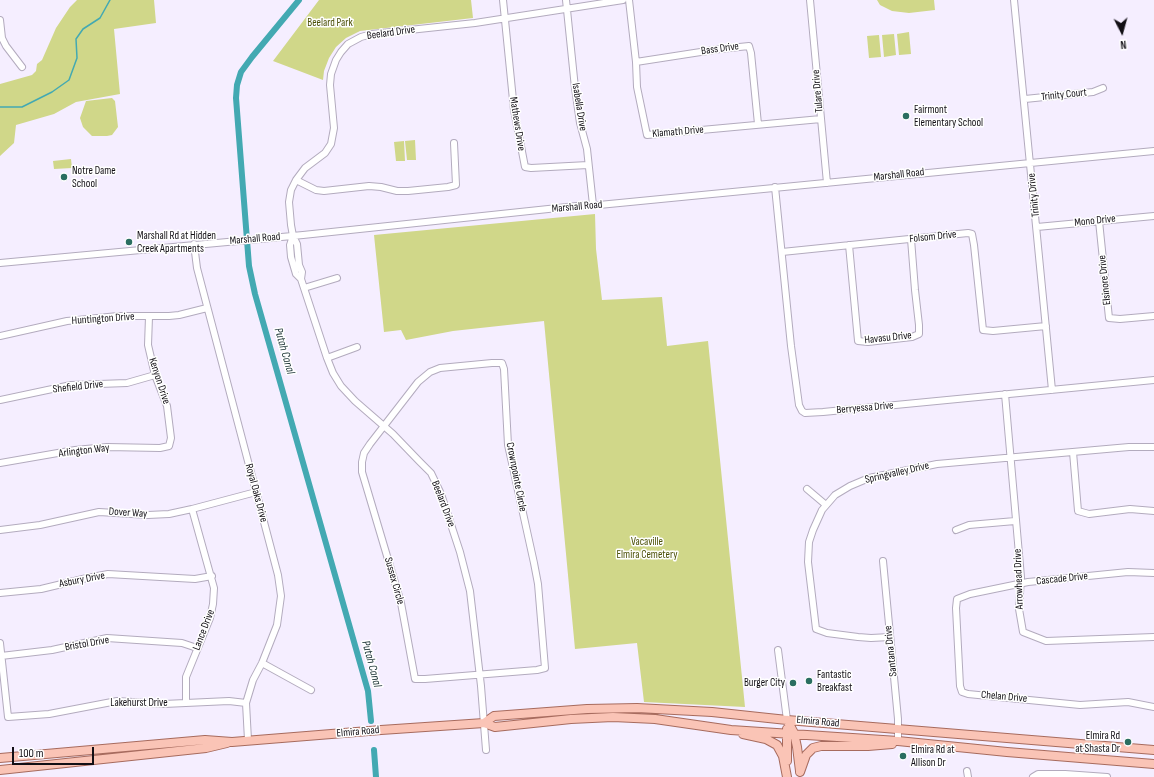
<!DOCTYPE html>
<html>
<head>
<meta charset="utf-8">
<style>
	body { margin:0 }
	#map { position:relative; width:1154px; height:777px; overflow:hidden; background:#f5eeff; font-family:"Sofia Sans Condensed",sans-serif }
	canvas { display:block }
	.north { position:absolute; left:1102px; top:12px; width:40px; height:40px; -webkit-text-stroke:3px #fff; paint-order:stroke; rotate:174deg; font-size:11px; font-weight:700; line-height:16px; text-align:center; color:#120f15 }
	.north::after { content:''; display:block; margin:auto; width:14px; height:18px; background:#120f15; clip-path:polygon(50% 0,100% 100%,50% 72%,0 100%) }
	.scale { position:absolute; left:12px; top:747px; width:82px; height:18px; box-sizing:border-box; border:2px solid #120f15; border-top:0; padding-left:5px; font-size:12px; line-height:14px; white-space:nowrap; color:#120f15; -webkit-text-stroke:3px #fff; paint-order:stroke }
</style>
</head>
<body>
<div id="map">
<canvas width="1154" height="777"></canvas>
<div class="north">N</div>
<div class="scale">100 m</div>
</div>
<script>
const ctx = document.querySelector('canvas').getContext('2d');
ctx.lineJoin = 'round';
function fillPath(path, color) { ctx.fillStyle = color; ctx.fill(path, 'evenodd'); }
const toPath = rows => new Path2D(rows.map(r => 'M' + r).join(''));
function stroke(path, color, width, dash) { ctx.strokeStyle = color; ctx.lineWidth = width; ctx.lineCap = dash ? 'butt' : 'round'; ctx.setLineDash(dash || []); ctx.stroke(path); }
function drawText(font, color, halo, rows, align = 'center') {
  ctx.font = font + ' "Sofia Sans Condensed",sans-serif'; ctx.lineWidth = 3; ctx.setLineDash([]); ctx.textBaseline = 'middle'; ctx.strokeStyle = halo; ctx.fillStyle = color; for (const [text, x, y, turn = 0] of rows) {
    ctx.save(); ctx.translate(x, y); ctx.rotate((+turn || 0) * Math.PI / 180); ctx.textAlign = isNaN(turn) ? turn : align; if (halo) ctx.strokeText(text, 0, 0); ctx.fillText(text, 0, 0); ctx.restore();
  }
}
fillPath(toPath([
	[77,0,154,0,156,23,114,29,120,94,76,102,54,114,16,125,14,143,0,156,0,84,32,75,36,71,37,64,42,60,56,28,70,7],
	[319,0,471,0,473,18,360,31,346,38,336,47,329,58,324,71,323,80,273,61],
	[877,0,934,0,935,10,909,13,892,11,880,5],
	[909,32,911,54,899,55,897,34],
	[894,34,896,55,884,57,882,35],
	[879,35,881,57,869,58,867,36],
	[112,98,115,101,118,127,112,135,107,136,92,136,83,127,80,118,86,101],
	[415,140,416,160,407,160,405,141],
	[404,141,405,161,396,161,394,142],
	[71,159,72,168,54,169,53,161],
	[595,214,596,249,602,300,662,297,667,346,708,341,745,707,644,702,637,643,575,649,544,321,453,331,406,340,401,330,384,332,374,235]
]), '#d0d789');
stroke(toPath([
	[0,107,22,107,52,92,69,80,77,58,76,39,83,29,100,18,110,0]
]), '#43a9b2', 1.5);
stroke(toPath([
	[299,0,252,57,241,72,237,85,236,98,249,266,255,294,368,691,371,721],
	[374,750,376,777]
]), '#43a9b2', 6);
const minor = toPath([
	[503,0,514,110,525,167,531,168,588,165],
	[566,0,575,88,580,123,587,149,593,205],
	[629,0,636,62,637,87,647,135,821,119],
	[810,0,827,183],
	[1014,0,1052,390],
	[0,20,2,38,6,46,22,67],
	[636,62,720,49,749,46,751,53,758,124],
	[1025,99,1093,92,1103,88],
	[296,180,316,190,324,191,369,186,381,187,397,191,408,191,448,187,456,185,454,143],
	[775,187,791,346,799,405,802,411,805,413,823,412,1154,380],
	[1099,221,1109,318,1120,319,1154,316],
	[1037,227,1154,216],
	[293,236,290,245,291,257,296,274,301,279,302,272,299,265,297,244,293,236,291,225,289,202,291,190,296,180,305,168,325,153,331,144,334,128,330,85,331,74,336,60,341,52,348,44,361,37,372,34,475,23,623,0],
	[194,244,197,268,278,575,281,596,277,625,262,663,253,680,246,703,248,740],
	[849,245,858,341,868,342,912,337,919,334,919,325,915,290,911,239],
	[782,252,968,233,972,234,974,245,983,330,993,331,1046,326],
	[0,263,303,235,586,205,599,205,1154,151],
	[301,279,327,358,333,373,341,386,355,401,393,434,419,461,431,473,441,494,460,552,470,591,481,686,486,750],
	[304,288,337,278],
	[0,336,67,321,118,316,169,316,179,315,207,308],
	[327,358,357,347],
	[492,363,502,363,504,369,508,445,534,563,538,584,545,668,537,670,425,679,415,679,401,603,365,482,362,472,362,462,364,453,370,444,418,382,430,372,440,368,492,363],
	[1005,394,1021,577,1019,609,1023,632,1046,641,1154,637],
	[0,400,71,385,127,383,155,375],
	[1073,452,1078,511,1089,514,1130,509,1154,511],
	[0,463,75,450,107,447,160,448,169,446,171,438,167,406,155,375,148,345,149,317],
	[807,489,826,505],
	[0,530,40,525,99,512,148,515,169,514,192,509,256,492],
	[956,530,969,525,1015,521],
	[883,561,898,719,898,741],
	[1154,573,1128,572,1028,582,970,594,957,599,956,608,960,686,962,692,968,694,1080,705,1128,702,1154,707],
	[0,593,41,589,87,578,108,574,195,579,212,576],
	[890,637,871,638,858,637,827,633,816,629,808,562,809,542,813,530,822,510,835,495,850,486,869,478,937,464,1129,447,1154,447],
	[0,643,8,717,49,714,117,701,164,704,229,701,246,703],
	[778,650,787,720],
	[1,656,52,650,107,638,182,643,197,648],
	[262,663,311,690],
	[186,703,186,677,210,618,213,604,214,588,192,509],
	[967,771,968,777],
	[1033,777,1038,774,1065,774,1107,777]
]);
const major = toPath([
	[787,720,794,733,797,747,800,771],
	[484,723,494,716,587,709,637,708,712,712,787,720,1154,750],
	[787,729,787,761],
	[743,734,766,739,777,745,783,756,787,777],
	[0,758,205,740,232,742,381,730,484,723,495,727,571,719,613,717,655,719,731,730,898,741,1007,752,1154,764],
	[0,770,206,748,227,743],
	[800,772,806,755,813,748,821,746,868,746,892,744]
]);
stroke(minor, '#b3abbe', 8);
stroke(major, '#a76b5e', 10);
stroke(minor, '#fff', 6);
stroke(major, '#fac4b6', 8);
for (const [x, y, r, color] of [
	[906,116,4,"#2a6e60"],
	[64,177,4,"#2a6e60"],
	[129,242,4,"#2a6e60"],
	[809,681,4,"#2a6e60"],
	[793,683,4,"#2a6e60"],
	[1128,742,4,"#2a6e60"],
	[903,756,4,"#2a6e60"]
]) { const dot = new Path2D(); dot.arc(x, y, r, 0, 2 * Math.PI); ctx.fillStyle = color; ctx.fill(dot); stroke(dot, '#fff', 1.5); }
drawText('11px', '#4c5007', '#fff', [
	["Beelard Park",330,23],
	["Vacaville",647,542],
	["Elmira Cemetery",647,555]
]);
drawText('11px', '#120f15', '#fff', [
	["Beelard Drive",391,33,-8],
	["Bass Drive",720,49,-8],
	["Tulare Drive",818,91,-95],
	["Trinity Court",1064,95,-6],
	["Isabella Drive",579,107,81],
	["Mathews Drive",517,124,81],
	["Klamath Drive",678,132,-5],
	["Marshall Road",899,175,-6],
	["Trinity Drive",1034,195,-96],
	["Marshall Road",577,207,-5],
	["Mono Drive",1095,221,-6],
	["Folsom Drive",933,237,-6],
	["Marshall Road",255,239,-5],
	["Elsinore Drive",1105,280,-96],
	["Huntington Drive",103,319,-4],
	["Havasu Drive",888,338,-6],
	["Kenyon Drive",159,381,72],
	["Shefield Drive",78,387,-6],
	["Berryessa Drive",865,408,-5],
	["Arlington Way",84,451,-7],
	["Springvalley Drive",897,473,-13],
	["Crownpointe Circle",516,477,79],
	["Royal Oaks Drive",256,493,75],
	["Beelard Drive",443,504,69],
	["Dover Way",128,513,4],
	["Arrowhead Drive",1019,579,-92],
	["Cascade Drive",1062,579,-6],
	["Asbury Drive",82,580,-11],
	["Sussex Circle",394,581,74],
	["Lance Drive",204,630,-69],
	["Bristol Drive",87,644,-10],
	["Santana Drive",891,651,-96],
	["Chelan Drive",1004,697,5],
	["Lakehurst Drive",139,703],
	["Elmira Road",818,722,5],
	["Elmira Road",358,732,-5]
]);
drawText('11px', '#120f15', '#fff', [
	["Fairmont",914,110],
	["Elementary School",914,123],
	["Notre Dame",72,171],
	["School",72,184],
	["Marshall Rd at Hidden",137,236],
	["Creek Apartments",137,249],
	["Fantastic",817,675],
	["Breakfast",817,688],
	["Burger City",785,683,"right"],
	["Elmira Rd",1120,736,"right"],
	["at Shasta Dr",1120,749,"right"],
	["Elmira Rd at",911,750],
	["Allison Dr",911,763]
], 'left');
drawText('italic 12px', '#203739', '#fff', [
	["Putah Canal",284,351,74],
	["Putah Canal",371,664,75]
]);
</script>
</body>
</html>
